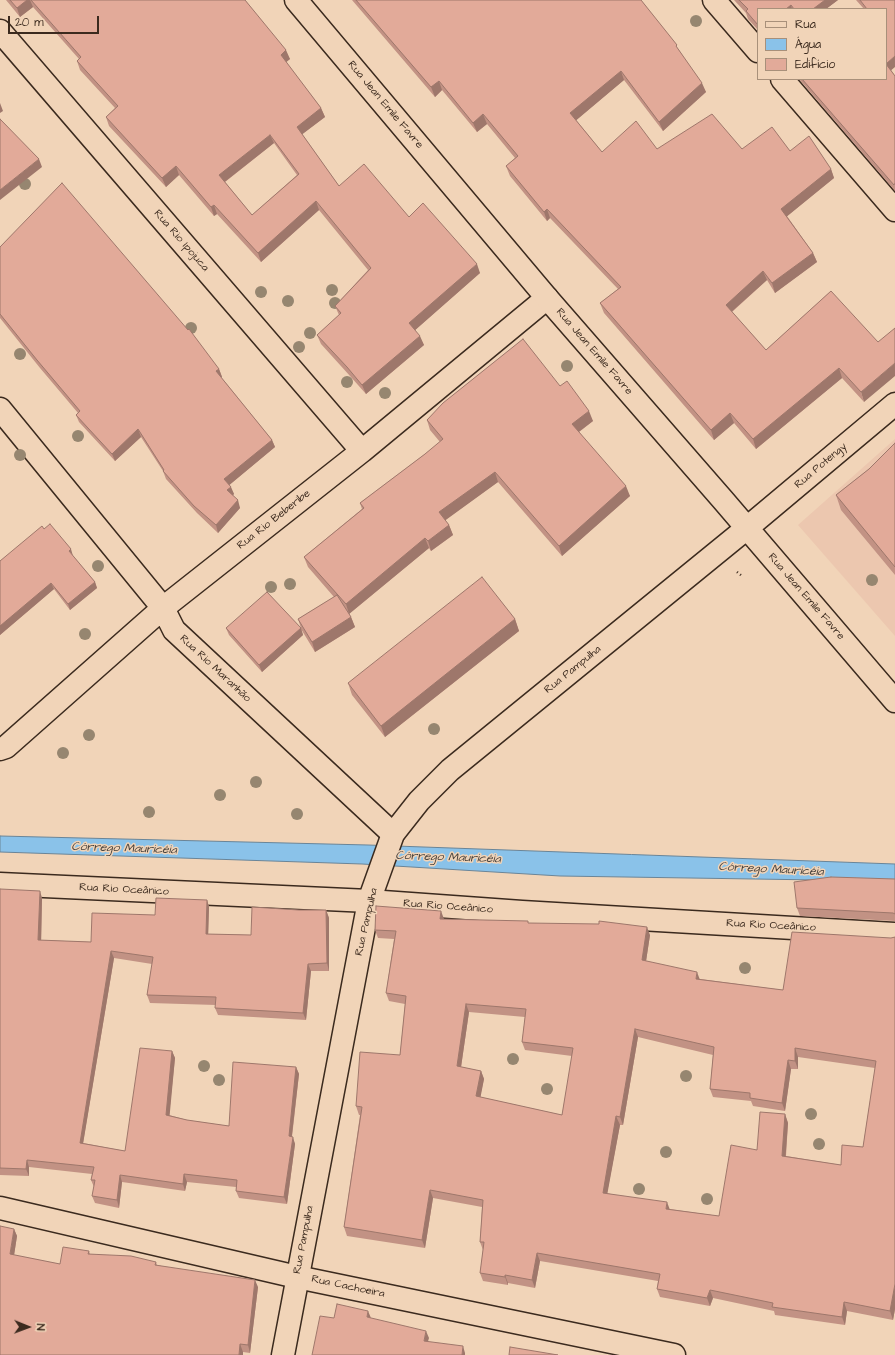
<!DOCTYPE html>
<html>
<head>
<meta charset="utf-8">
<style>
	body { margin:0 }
	#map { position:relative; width:895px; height:1355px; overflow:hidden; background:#f1d4b8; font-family:"Architects Daughter",sans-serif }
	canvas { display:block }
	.legend { position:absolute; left:757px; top:8px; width:130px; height:72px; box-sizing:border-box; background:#f1d4b8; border:1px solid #a8907a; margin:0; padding:5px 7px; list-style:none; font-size:12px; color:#3b2a1e }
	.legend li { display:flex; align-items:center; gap:8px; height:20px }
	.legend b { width:20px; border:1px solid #a8907a }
	.north { position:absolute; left:8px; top:1307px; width:40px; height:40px; -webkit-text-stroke:3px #f1d4b8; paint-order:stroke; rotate:91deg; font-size:11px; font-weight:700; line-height:16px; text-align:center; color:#3b2a1e }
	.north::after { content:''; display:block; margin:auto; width:14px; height:18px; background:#3b2a1e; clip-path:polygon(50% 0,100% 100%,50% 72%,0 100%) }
	.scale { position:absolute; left:8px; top:16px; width:91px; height:18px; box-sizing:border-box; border:2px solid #3b2a1e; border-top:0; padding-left:5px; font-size:12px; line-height:14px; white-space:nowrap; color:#3b2a1e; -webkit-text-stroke:3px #f1d4b8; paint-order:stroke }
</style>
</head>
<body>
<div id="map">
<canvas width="895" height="1355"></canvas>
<ul class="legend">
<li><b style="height:5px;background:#f1d4b8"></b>Rua</li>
<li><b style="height:11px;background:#8ac2e9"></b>Água</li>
<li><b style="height:11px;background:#e2aa99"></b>Edifício</li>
</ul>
<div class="north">N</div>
<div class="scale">20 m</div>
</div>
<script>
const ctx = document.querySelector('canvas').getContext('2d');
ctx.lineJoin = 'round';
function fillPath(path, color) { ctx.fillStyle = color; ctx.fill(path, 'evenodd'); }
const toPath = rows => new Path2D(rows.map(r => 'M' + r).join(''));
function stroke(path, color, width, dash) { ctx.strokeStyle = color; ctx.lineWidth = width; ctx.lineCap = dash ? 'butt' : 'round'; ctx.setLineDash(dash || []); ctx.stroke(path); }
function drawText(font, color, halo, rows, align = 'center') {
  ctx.font = font + ' "Architects Daughter",sans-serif'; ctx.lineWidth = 3; ctx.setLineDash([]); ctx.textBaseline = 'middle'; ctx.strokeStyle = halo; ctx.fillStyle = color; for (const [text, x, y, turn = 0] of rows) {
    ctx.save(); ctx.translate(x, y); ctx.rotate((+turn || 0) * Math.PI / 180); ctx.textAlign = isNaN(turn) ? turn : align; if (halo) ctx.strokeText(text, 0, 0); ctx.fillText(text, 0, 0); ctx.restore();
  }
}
fillPath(toPath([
	[895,439,895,636,798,525]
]), '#ecc7af');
const water = toPath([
	[0,836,368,845,895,864,895,886,819,880,560,876,362,864,0,852,0,836]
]);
fillPath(water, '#8ac2e9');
stroke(water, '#6a8598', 1);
const minor = toPath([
	[714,0,758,51],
	[0,31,362,451],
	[782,79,895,210],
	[0,409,163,608,174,630,393,834],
	[0,749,6,747,163,608,362,451,547,298],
	[0,884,369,901,522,912,895,934],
	[0,1208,297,1277,674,1355]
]);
const major = toPath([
	[296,0,547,298,723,500,895,701],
	[283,1355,369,901,393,834,419,801,450,770,747,528,895,404]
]);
stroke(minor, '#3b2a1e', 25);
stroke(major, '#3b2a1e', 25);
stroke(toPath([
	[737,572,742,576]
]), '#3b2a1e', 2.5, [1, 3]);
stroke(minor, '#f1d4b8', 22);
stroke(major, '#f1d4b8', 22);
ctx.fillStyle = '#968670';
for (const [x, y] of [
	[696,21],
	[25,184],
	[332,290],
	[261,292],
	[288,301],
	[335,303],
	[191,328],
	[310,333],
	[299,347],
	[20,354],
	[567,366],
	[347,382],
	[385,393],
	[78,436],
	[20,455],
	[98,566],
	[872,580],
	[290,584],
	[271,587],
	[85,634],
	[434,729],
	[89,735],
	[63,753],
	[256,782],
	[220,795],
	[149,812],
	[297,814],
	[745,968],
	[513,1059],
	[204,1066],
	[686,1076],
	[219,1080],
	[547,1089],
	[811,1114],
	[819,1144],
	[666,1152],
	[639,1189],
	[707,1199]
]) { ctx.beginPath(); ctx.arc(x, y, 6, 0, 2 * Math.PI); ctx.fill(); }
fillPath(toPath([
	[6,0,245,0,290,59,286,62,321,108,325,117,302,134,339,186,409,217,480,273,415,330,424,345,366,394,350,376,321,344,317,335,339,315,335,306,368,270,319,210,261,262,217,214,214,216,179,175,166,187,109,126,106,117,115,108,80,70,77,61,79,59,33,7,20,17],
	[274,143,297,175,252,215,225,182],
	[352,0,641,0,679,50,706,92,663,131,624,80,576,120,602,152,657,149,742,149,790,151,831,169,834,178,787,216,813,253,817,262,775,293,767,280,732,312,766,350,831,291,864,402,842,378,756,449,734,423,714,440,604,313,600,303,618,289,550,218,547,221,510,176,506,166,515,158,487,124,477,132,442,90,435,97],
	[734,0,838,0,826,9,758,9,758,30,748,19,746,13],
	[856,0,895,0,891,70,895,76,895,191,799,79,886,79,886,9,864,9],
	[0,247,219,369,222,377,221,377,272,440,275,447,229,485,234,494,233,495,240,508,218,533,197,513,166,479,163,471,141,437,115,461,79,422,76,415,78,413,40,368,0,318],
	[560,386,593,421,579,432,630,496,562,556,498,482,445,520,449,525,453,535,431,551,429,548,349,614,351,617,355,627,315,652,301,629,303,635,262,672,229,635,226,628,301,628,298,619,334,597,308,567,304,557,362,509,360,503,425,454,440,442,430,430,427,420],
	[895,443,895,575,841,510,836,495,869,469],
	[44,529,73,556,95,582,97,588,70,610,54,589,0,635,0,561],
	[515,619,519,631,385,737,352,695,348,683],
	[895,879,895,921,800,916,797,908],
	[0,889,42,898,41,940,91,942,155,915,207,900,209,907,208,934,251,935,299,910,326,910,329,918,329,971,311,971,306,1020,218,1015,215,1008,216,1005,150,1003,147,995,152,964,114,958,83,1143,125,1151,172,1051,175,1058,169,1115,187,1120,229,1126,296,1067,299,1074,292,1137,295,1144,287,1204,239,1198,236,1191,236,1187,187,1182,185,1191,122,1182,119,1208,95,1203,92,1196,94,1187,91,1180,92,1174,29,1167,29,1176,0,1175],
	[444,919,444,920,529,923,650,935,646,961,700,979,783,990,891,938,895,937,895,1309,893,1320,847,1311,845,1325,775,1315,774,1311,713,1298,710,1306,660,1297,657,1289,658,1281,540,1261,535,1288,508,1283,508,1285,483,1281,480,1273,483,1250,480,1242,482,1207,433,1198,425,1248,347,1236,344,1227,360,1115,359,1115,356,1106,400,1055,405,1004,389,1001,386,993,394,939,378,938,375,930],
	[469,1012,525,1017,522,1042,525,1050,572,1056,562,1115,480,1097,484,1079,481,1071,461,1067],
	[638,1037,713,1055,710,1089,713,1097,751,1101,753,1106,785,1111,791,1069,798,1069,798,1057,875,1068,863,1147,841,1165,786,1156,788,1123,785,1114,757,1150,719,1216,669,1209,607,1193,620,1125,623,1125],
	[14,1229,17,1236,14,1255,60,1264,89,1251,90,1254,156,1262,157,1265,258,1287,250,1353,243,1352,0,1355]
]), '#c29284');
fillPath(toPath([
	[27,0,30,0,33,7,20,17,17,8],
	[825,0,838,0,826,9,813,9],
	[791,5,792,9,786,9],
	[286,50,290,59,284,64,281,55],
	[895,56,895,67,889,72,886,64],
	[621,71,624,80,573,123,570,113],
	[439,81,442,90,435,97,431,87],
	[702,83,706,92,663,131,659,122],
	[0,103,3,111,0,113],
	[321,108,325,117,300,136,297,127],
	[483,114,487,124,477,132,473,123],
	[270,135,274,143,222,184,219,175],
	[39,159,42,167,0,200,0,190],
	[176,166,179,175,166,187,162,178],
	[831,169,834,178,785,218,781,209],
	[316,201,319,210,261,262,258,253],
	[214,205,217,214,214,216,211,207],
	[547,209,550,218,547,221,544,212],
	[813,253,817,262,775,293,772,283],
	[477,264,480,273,413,332,409,323],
	[763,271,767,280,729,314,726,305],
	[420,336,424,345,366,394,362,385],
	[895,363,895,376,864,402,861,392],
	[839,368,842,378,756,449,753,439],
	[219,369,222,377,219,379,216,371],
	[589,411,593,421,576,434,572,424],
	[730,413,734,423,714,440,711,430],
	[138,429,141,437,115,461,112,454],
	[272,440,275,447,227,487,224,479],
	[495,472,498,482,443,522,439,512],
	[626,486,630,496,562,556,559,546],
	[231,487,234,494,230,498,227,490],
	[238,500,240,508,218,533,216,525],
	[449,525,453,535,431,551,428,541],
	[425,538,429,548,349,614,346,604],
	[71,549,73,556,69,551],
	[95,582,97,588,70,610,68,604],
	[51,583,54,589,0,635,0,626],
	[351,617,355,627,315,652,312,642],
	[515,619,519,631,385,737,381,726],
	[301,628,303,635,262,672,259,665],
	[40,891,42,898,41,947,38,940],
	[207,900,209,907,208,941,206,934],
	[326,910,329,918,329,971,327,963],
	[441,911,444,919,443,928,440,919],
	[647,927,650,935,645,968,642,960],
	[111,951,114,958,82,1150,80,1143],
	[308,964,311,971,306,1020,303,1013],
	[697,972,700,980,696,979],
	[466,1004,469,1012,460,1074,457,1066],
	[635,1029,638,1037,623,1125,620,1117],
	[795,1048,798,1057,798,1069,795,1061],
	[172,1051,175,1058,169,1122,166,1115],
	[788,1060,791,1069,785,1111,782,1103],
	[296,1067,299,1074,291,1143,289,1136],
	[481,1071,484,1079,479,1105,476,1096],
	[785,1114,788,1123,785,1164,782,1156],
	[616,1116,620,1125,606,1201,603,1193],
	[293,1137,295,1144,287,1204,284,1197],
	[27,1160,29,1167,29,1176,26,1169],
	[184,1174,187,1182,185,1191,183,1184],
	[120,1175,122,1182,119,1208,117,1200],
	[430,1190,433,1198,425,1248,422,1240],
	[667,1202,670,1210,666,1209],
	[14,1229,17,1236,13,1262,10,1254],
	[537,1253,540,1261,535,1288,532,1280],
	[505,1275,508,1283,508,1285,505,1277],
	[255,1280,258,1287,250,1353,248,1345],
	[895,1284,895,1309,893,1320,890,1311],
	[710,1290,713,1298,710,1306,707,1298],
	[844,1302,847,1311,845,1325,842,1317],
	[368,1311,371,1318,367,1317],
	[426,1331,429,1338,426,1348,424,1341],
	[240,1344,243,1352,243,1355,239,1355],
	[463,1346,465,1353,465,1355,462,1355]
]), '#9e776b');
const building = toPath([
	[10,0,27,0,17,8,10,0],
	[31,0,245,0,286,50,281,55,321,108,297,127,339,186,364,164,409,217,423,203,477,264,409,323,420,336,362,385,347,367,317,335,341,313,335,306,371,268,316,201,258,253,214,205,211,207,176,166,162,178,106,117,118,106,77,61,81,57,31,0],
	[270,135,299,174,252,215,219,175,270,135],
	[356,0,641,0,677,45,676,46,702,83,659,122,621,71,570,113,602,152,636,121,657,149,712,114,742,149,772,127,790,151,809,136,831,169,781,209,813,253,772,283,763,271,726,305,766,350,831,291,878,342,895,328,895,363,861,392,839,368,753,439,730,413,711,430,600,303,621,287,547,209,544,212,506,166,518,156,483,114,473,123,439,81,431,87,356,0],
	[739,0,825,0,813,9,794,9,791,5,786,9,758,9,758,25,746,11,748,9,739,0],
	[860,0,895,0,895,56,886,64,895,76,895,183,894,185,802,79,886,79,886,9,867,9,860,0],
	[0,119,39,159,0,190,0,119],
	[62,183,188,330,189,329,219,369,216,371,272,440,224,479,231,487,227,490,238,500,216,525,194,506,163,471,164,470,138,429,112,454,76,415,80,411,37,360,0,314,0,247,62,183],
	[523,339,560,386,567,381,589,411,572,424,626,486,559,546,495,472,439,512,449,525,428,541,425,538,346,604,304,557,364,508,360,503,425,454,443,439,427,420,443,403,523,339],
	[895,443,895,567,836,495,869,469,895,443],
	[50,524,71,549,69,551,95,582,68,604,51,583,0,626,0,561,42,526,44,529,50,524],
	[482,577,515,619,381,726,348,683,482,577],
	[267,592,301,628,259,665,226,628,267,592],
	[337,595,351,617,312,642,298,619,337,595],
	[831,877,895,879,895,914,893,913,797,908,794,882,831,877],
	[0,889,40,891,38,940,91,942,92,913,155,915,156,898,207,900,206,934,251,935,252,907,299,910,326,910,327,963,308,964,303,1013,215,1008,216,997,147,995,153,957,111,951,80,1143,125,1151,140,1048,172,1051,166,1115,187,1120,229,1126,233,1062,296,1067,289,1136,293,1137,284,1197,236,1191,237,1180,184,1174,183,1184,120,1175,117,1200,92,1196,95,1180,91,1180,94,1167,27,1160,26,1169,0,1168,0,889],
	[376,906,441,911,440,919,528,921,528,923,599,924,599,921,647,927,642,960,697,972,696,979,783,990,792,932,891,938,895,937,895,1284,890,1311,844,1302,842,1317,772,1307,773,1303,710,1290,707,1298,657,1289,660,1274,537,1253,532,1280,505,1275,505,1277,480,1273,484,1242,480,1242,483,1200,430,1190,422,1240,344,1227,362,1107,356,1106,360,1052,400,1055,406,996,386,993,396,931,375,930,376,906],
	[466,1004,526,1009,522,1042,573,1048,562,1115,476,1096,481,1071,457,1066,466,1004],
	[635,1029,714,1047,710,1089,750,1093,750,1098,782,1103,788,1060,795,1061,795,1048,876,1061,863,1147,842,1145,841,1165,782,1156,785,1114,760,1112,757,1150,731,1145,719,1216,666,1209,667,1202,603,1193,616,1116,620,1117,635,1029],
	[0,1226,14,1229,10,1254,60,1264,63,1247,89,1251,88,1254,131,1256,156,1262,155,1265,255,1280,248,1345,240,1344,239,1355,0,1355,0,1226],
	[337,1304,368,1311,367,1317,426,1331,424,1341,463,1346,462,1355,464,1355,312,1355,320,1316,334,1318,337,1304],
	[510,1347,558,1355,509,1355,510,1347]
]);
fillPath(building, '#e2aa99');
stroke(building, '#9e776b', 1);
drawText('11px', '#3b2a1e', '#f1d4b8', [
	["Rua Jean Emile Favre",385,105,50],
	["Rua Rio Ipojuca",181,241,49],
	["Rua Jean Emile Favre",594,352,49],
	["Rua Potengy",821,466,-40],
	["Rua Rio Beberibe",274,520,-38],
	["Rua Jean Emile Favre",806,597,49],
	["Rua Rio Maranhão",215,669,43],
	["Rua Pampulha",573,670,-39],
	["Rua Rio Oceânico",124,890,3],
	["Rua Rio Oceânico",448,907,4],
	["Rua Pampulha",367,922,-77],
	["Rua Rio Oceânico",771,926,3],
	["Rua Pampulha",304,1240,-79],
	["Rua Cachoeira",348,1287,12]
]);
drawText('italic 12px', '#47413c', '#f1d4b8', [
	["Córrego Mauricéia",124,849,2],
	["Córrego Mauricéia",448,858,2],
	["Córrego Mauricéia",771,870,3]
]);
</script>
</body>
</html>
